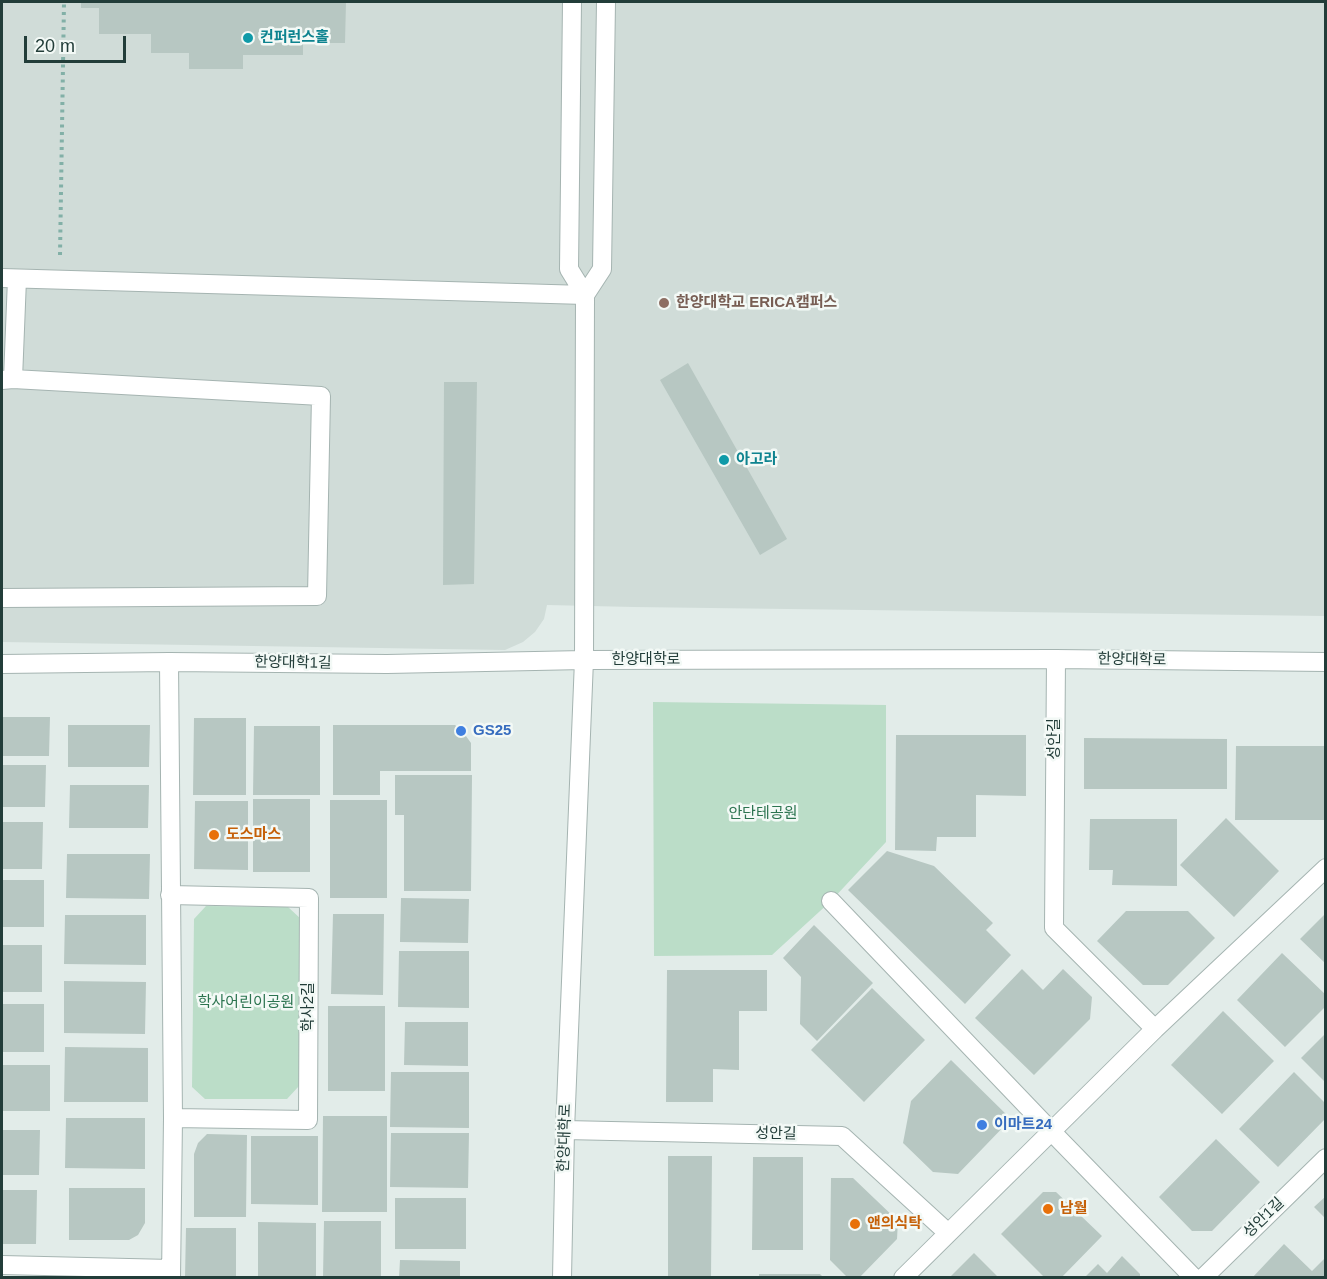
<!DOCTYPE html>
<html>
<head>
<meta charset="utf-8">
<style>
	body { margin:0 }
	#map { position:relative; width:1327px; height:1279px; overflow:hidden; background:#e2ece9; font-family:Arial,sans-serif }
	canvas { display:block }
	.frame { position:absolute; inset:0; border:3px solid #223d39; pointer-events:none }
	.scale { position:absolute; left:24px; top:36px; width:102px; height:27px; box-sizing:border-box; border:3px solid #223d39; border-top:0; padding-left:8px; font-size:18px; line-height:21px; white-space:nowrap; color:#223d39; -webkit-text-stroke:4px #f3f9f6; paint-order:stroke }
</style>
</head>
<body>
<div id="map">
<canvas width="1327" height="1279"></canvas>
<div class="frame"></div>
<div class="scale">20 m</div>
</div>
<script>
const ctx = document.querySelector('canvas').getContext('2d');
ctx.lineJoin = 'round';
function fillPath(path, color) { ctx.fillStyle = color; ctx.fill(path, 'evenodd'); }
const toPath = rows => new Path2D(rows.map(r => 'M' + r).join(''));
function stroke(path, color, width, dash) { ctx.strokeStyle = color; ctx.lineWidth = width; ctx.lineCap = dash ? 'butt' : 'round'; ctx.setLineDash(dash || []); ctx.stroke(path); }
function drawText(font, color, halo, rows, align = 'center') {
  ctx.font = font + ' Arial,"Noto Sans KR",sans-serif'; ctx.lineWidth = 5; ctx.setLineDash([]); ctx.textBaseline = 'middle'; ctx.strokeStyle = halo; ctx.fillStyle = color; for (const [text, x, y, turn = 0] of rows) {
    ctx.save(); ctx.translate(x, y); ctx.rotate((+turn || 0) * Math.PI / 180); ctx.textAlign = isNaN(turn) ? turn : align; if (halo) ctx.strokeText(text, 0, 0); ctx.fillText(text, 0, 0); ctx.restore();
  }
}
fillPath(toPath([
	[2,2,1325,2,1325,616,634,607,547,605,544,619,535,632,523,642,505,650,2,642]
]), '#d0dcd8');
fillPath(toPath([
	[653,702,886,705,886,842,831,901,772,955,654,956],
	[206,906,288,907,301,919,299,1086,287,1099,205,1099,192,1087,194,919]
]), '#bbddc8');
fillPath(toPath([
	[81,2,346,2,345,43,303,43,303,55,243,55,243,69,189,69,189,53,151,53,151,34,99,34,99,8,81,8],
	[688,363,787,539,760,555,660,380],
	[444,382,477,382,474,584,443,585],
	[2,717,50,717,49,756,2,756],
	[194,718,246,718,246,795,193,795],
	[68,725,150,725,149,767,68,767],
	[333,725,455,725,463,732,471,743,471,771,380,771,380,795,333,795],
	[254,726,320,726,320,795,253,795],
	[896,735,1026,735,1026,796,976,795,976,837,937,837,936,851,895,850],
	[1084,738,1227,739,1227,789,1084,789],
	[1236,746,1326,746,1326,820,1235,820],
	[2,765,46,765,45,807,2,807],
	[395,775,472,775,471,891,404,891,404,815,395,815],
	[70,785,149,785,148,828,69,828],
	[253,799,310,799,310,872,253,872],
	[330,800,387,800,387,898,330,898],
	[195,801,248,801,248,870,194,869],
	[1226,818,1279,871,1234,917,1180,865],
	[1090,819,1177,819,1177,886,1112,885,1113,870,1089,870],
	[2,822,43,822,42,869,2,869],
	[887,851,934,866,993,923,986,930,1011,955,965,1004,848,890],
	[67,854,150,854,149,899,66,898],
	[2,880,44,880,44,927,2,927],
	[401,898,469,899,468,943,400,942],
	[1126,911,1188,911,1215,938,1168,985,1143,985,1097,941],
	[1326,913,1326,964,1300,939],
	[333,914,384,914,383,995,331,994],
	[65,915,146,915,146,965,64,964],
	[814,925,873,983,817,1041,800,1024,801,977,783,958],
	[2,945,42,945,42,992,2,992],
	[399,951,469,951,469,1008,398,1007],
	[1282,953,1326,995,1326,1006,1285,1047,1237,1000],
	[1022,969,1043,990,1063,969,1092,997,1090,1019,1034,1075,975,1018],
	[667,970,767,970,767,1011,739,1011,739,1070,713,1069,713,1102,666,1102],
	[64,981,146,982,145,1034,64,1033],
	[872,988,925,1040,864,1102,811,1050],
	[2,1004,44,1004,44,1052,2,1052],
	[328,1006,385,1006,385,1091,328,1091],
	[1223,1011,1274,1061,1222,1114,1171,1065],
	[405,1022,468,1022,468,1066,404,1065],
	[1326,1033,1326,1083,1301,1058],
	[65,1047,148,1048,148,1102,64,1102],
	[951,1060,1011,1119,958,1174,933,1172,903,1143,911,1101],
	[2,1065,50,1065,50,1111,2,1111],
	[391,1072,469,1072,469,1128,390,1127],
	[1294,1072,1326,1104,1326,1118,1278,1167,1239,1129],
	[323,1116,387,1116,387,1212,322,1212],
	[66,1118,145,1118,145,1169,65,1168],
	[2,1130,40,1130,39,1175,2,1175],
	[391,1133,469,1133,468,1188,390,1187],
	[207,1134,247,1135,246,1217,194,1217,194,1154,198,1143],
	[251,1136,318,1136,318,1205,251,1204],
	[1216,1139,1260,1182,1212,1231,1192,1231,1159,1197],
	[668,1156,712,1156,711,1278,668,1278],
	[753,1157,803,1157,803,1250,752,1250],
	[831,1178,853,1178,898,1221,897,1239,859,1278,848,1278,830,1260],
	[69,1188,145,1188,145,1223,138,1235,129,1240,69,1240],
	[2,1190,37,1190,36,1244,2,1244],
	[1043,1192,1056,1192,1102,1236,1061,1278,1045,1278,1001,1234],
	[1326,1196,1326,1219,1314,1207],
	[395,1198,466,1198,466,1249,395,1249],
	[324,1221,381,1221,381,1278,323,1278],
	[258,1222,316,1223,316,1278,258,1278],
	[186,1228,236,1228,236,1278,185,1278],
	[1284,1244,1312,1271,1326,1257,1326,1278,1252,1278],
	[974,1253,999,1278,949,1278],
	[1122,1256,1140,1274,1140,1278,1084,1278,1098,1264,1107,1273],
	[400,1260,460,1261,460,1278,399,1278],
	[759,1274,820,1274,824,1278,759,1278]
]), '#b7c7c2');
const minor = toPath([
	[572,2,569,269,585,295,602,269,606,2],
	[2,278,585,295,584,660,387,664,169,662,2,664],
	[2,380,13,379,17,279],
	[2,598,317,596,321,396,13,379],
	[1056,659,1054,928,1155,1029],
	[169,662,173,1118,171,1278],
	[170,895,309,898,308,1120,173,1118],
	[831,901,1051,1131,1194,1278],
	[565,1130,842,1136,948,1233],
	[2,1265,171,1269],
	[562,1278,565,1130,584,660,1056,659,1326,662],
	[903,1278,1155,1029,1326,868],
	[1203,1278,1326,1158]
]);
stroke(minor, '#a5b4b1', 20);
stroke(toPath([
	[60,255,64,2]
]), '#82b0a7', 4, [3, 4.5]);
stroke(minor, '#fff', 18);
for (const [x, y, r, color] of [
	[248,38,6,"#0f9aa8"],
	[664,303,6,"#8d6e63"],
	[724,460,6,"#0f9aa8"],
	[461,731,6,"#3f7fe0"],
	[214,835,6,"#e8710a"],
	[982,1125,6,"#3f7fe0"],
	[1048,1209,6,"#e8710a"],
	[855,1224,6,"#e8710a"]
]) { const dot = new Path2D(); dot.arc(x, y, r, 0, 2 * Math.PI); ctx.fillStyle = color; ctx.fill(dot); stroke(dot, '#f3f9f6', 2); }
drawText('bold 15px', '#0d838f', '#f3f9f6', [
	["컨퍼런스홀",260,38],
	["아고라",736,460]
], 'left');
drawText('bold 15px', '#785e54', '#f3f9f6', [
	["한양대학교 ERICA캠퍼스",676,303]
], 'left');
drawText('15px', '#223d39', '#f3f9f6', [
	["한양대학로",646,660],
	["한양대학로",1132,660,1],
	["한양대학1길",293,663,1],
	["성안길",1055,739,-90],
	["학사2길",309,1007,-90],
	["성안길",776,1134,1],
	["한양대학로",565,1138,-88],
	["성안1길",1264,1218,-44]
]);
drawText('bold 15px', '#366cbe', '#f3f9f6', [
	["GS25",473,731],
	["이마트24",994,1125]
], 'left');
drawText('15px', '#2c7450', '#f3f9f6', [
	["안단테공원",763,814],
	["학사어린이공원",246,1003]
]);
drawText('bold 15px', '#c56008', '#f3f9f6', [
	["도스마스",226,835],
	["남월",1060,1209],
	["앤의식탁",867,1224]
], 'left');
</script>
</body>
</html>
